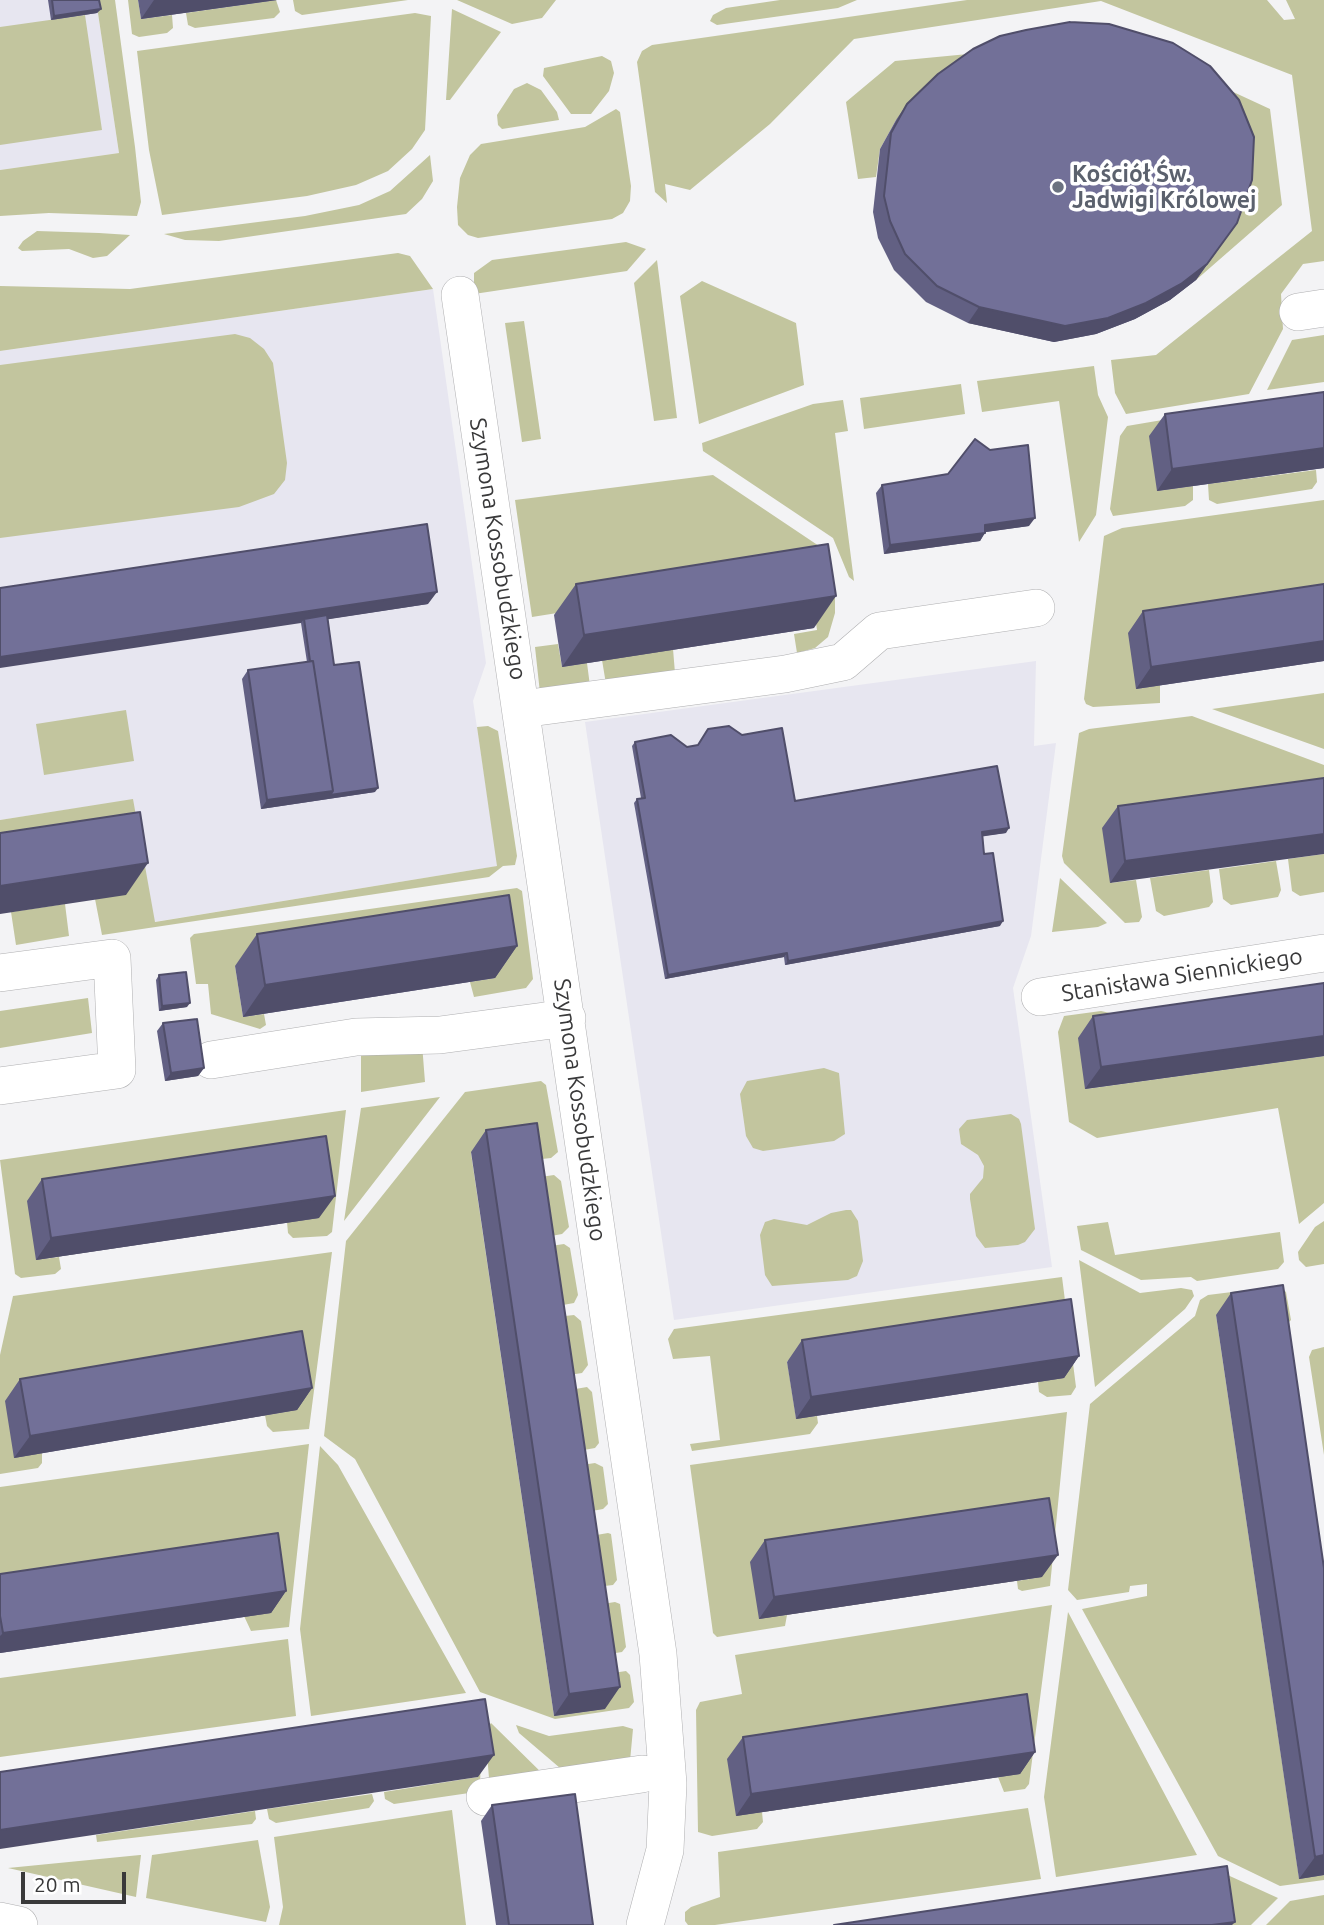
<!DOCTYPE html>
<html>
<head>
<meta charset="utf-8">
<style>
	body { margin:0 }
	#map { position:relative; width:1324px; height:1925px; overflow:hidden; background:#f3f3f5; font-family:Ubuntu,sans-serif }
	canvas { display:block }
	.scale { position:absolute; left:21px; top:1872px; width:105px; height:32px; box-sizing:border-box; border:4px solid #39393a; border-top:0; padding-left:9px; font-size:21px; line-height:24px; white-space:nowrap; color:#39393a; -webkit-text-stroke:5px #fff; paint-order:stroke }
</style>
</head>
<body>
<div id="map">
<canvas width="1324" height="1925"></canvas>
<div class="scale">20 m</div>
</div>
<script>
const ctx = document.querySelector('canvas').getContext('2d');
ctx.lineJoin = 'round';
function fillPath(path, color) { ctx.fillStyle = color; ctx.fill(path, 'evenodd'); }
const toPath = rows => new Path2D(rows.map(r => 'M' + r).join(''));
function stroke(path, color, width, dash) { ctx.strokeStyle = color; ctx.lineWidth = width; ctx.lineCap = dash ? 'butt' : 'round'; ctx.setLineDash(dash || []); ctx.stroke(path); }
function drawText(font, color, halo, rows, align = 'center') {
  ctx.font = font + ' Ubuntu,sans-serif'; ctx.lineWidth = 7; ctx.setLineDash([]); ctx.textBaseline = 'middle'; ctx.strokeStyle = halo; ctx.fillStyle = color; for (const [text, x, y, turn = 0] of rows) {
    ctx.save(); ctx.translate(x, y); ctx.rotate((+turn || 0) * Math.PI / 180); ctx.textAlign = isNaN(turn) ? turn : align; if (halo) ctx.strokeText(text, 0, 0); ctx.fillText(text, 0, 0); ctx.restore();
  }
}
fillPath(toPath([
	[0,0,96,0,119,153,0,170],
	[433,289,486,663,473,701,498,866,154,922,132,800,0,820,0,351],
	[1036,661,1034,746,1056,743,1031,936,1013,988,1052,1267,674,1320,585,722]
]), '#e7e6f0');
fillPath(toPath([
	[96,0,115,0,135,147,141,202,137,216,49,213,0,216,0,170,119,153],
	[128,0,138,0,141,19,172,15,173,28,167,33,139,37,132,34],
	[276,0,280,12,274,18,195,28,188,25,186,13],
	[293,0,408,0,302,15,295,11],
	[457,0,556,0,542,18,512,24],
	[780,0,857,0,838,8,717,25,710,21,713,15,726,8],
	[967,0,1267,0,1284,20,1295,19,1286,0,1324,0,1324,261,1303,264,1281,294,1283,329,1249,394,1126,414,1115,393,1111,360,1156,355,1312,231,1292,75,1101,1,854,39,770,124,690,190,665,184,667,203,655,192,637,62,642,51,652,45],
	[452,9,501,32,450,100,446,100],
	[415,13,431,16,425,130,412,149,388,171,356,185,307,196,162,215,149,150,137,51],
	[85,15,102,130,0,145,0,27],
	[989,52,927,90,896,120,880,149,876,177,858,179,846,102,895,61],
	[602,56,611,61,614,73,609,91,591,114,571,114,543,76,544,68],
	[1162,59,1270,109,1282,205,1196,280],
	[527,83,541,90,557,112,559,120,502,129,498,125,497,115,514,89],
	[616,109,620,112,631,186,630,201,623,213,612,219,478,238,468,235,458,225,457,207,460,178,470,155,481,144,585,127],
	[430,155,433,181,422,199,406,214,219,241,185,240,164,234,305,216,359,205,390,191],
	[37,231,99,233,130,235,107,256,93,258,69,249,22,251,18,248,23,241],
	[626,242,646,249,627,271,474,294,474,273,492,260],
	[398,253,410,256,433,289,0,351,0,286,130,289],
	[657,260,677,418,654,421,634,283],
	[702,281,796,323,804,385,699,424,680,296],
	[524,321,541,439,522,442,505,323],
	[235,334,250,338,264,349,273,363,287,463,285,480,274,494,239,507,0,538,0,365],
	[1324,335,1324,382,1267,390,1292,340],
	[1094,366,1098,395,1108,417,1096,515,1079,542,1059,401,982,412,977,381],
	[961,384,965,414,864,429,860,398],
	[843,400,848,431,835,433,854,581,849,577,833,538,703,451,702,443,813,404],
	[1245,406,1157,491,1193,486,1193,500,1185,506,1113,516,1110,509,1120,436,1127,426],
	[1316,470,1317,482,1312,489,1217,504,1209,500,1208,484],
	[713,475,825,550,835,591,835,613,828,637,815,648,797,653,794,634,817,630,809,573,532,617,515,500],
	[1324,500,1324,604,1136,689,1160,685,1160,703,1093,707,1086,704,1084,699,1104,536,1122,528],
	[558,644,562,667,587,663,590,686,540,693,535,647],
	[673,649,675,673,606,684,602,660],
	[1324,693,1324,749,1212,709],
	[126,710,134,761,44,775,36,724],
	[1192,716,1324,765,1324,798,1110,883,1136,880,1142,917,1139,922,1125,923,1064,863,1062,856,1079,733,1089,729],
	[488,726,498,731,517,856,515,865,503,866,489,877,102,935,95,899,125,894,0,861,0,820,133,799,155,922,497,866,477,727],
	[1324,854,1324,892,1300,896,1292,891,1288,859],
	[1276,861,1281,890,1278,897,1231,905,1223,899,1219,869],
	[1209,870,1213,902,1209,907,1164,916,1156,911,1150,878],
	[1060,878,1107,923,1098,927,1052,932],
	[517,888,522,891,533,979,526,988,474,997,470,982,495,978,235,966,243,1017,264,1014,266,1025,260,1029,211,1014,208,984,196,984,190,938,194,934],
	[65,904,69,936,16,945,11,912],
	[88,998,92,1033,0,1048,0,1011],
	[1101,1011,1110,1013,1113,1033,1086,1089,1324,1056,1324,1203,1299,1224,1278,1108,1097,1138,1069,1122,1058,1032,1064,1016],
	[422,1044,425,1082,361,1092,361,1054],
	[824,1068,839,1073,845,1134,834,1141,763,1151,753,1148,746,1136,740,1094,747,1081],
	[541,1081,546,1085,558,1152,551,1158,524,1161,471,1153,554,1716,604,1709,600,1675,626,1671,630,1675,634,1702,629,1708,555,1719,480,1692,355,1459,324,1436,346,1241,465,1092],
	[440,1097,344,1221,361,1108],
	[346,1110,332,1232,327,1236,293,1238,288,1233,287,1222,36,1260,59,1257,61,1269,55,1274,21,1278,15,1274,0,1160],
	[1011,1114,1019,1119,1021,1124,1035,1229,1025,1242,1018,1245,985,1248,976,1236,970,1199,970,1194,983,1178,984,1166,978,1155,961,1144,959,1129,967,1120],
	[554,1175,561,1181,569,1227,562,1234,535,1239,527,1179],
	[846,1210,851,1210,858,1221,863,1261,857,1276,848,1280,772,1286,765,1275,760,1235,765,1222,774,1219,807,1225,831,1213],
	[1324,1221,1324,1264,1306,1267,1299,1260,1298,1252,1315,1227],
	[1108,1222,1115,1255,1280,1232,1284,1262,1278,1269,1197,1281,1191,1277,1141,1280,1081,1250,1077,1226],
	[564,1244,570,1248,578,1295,574,1303,546,1308,537,1248],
	[332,1252,309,1429,273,1432,267,1426,265,1415,297,1410,14,1457,42,1453,42,1463,38,1468,0,1474,0,1355,13,1296],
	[1079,1260,1140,1293,1181,1288,1192,1290,1194,1296,1185,1309,1095,1387],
	[1062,1277,1076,1387,1071,1395,1047,1397,1039,1392,1038,1382,1055,1321,787,1361,796,1418,817,1416,818,1423,810,1434,692,1451,690,1444,720,1440,710,1356,673,1359,668,1339,674,1329],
	[1280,1286,1286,1292,1291,1320,1287,1324,1216,1315,1299,1878,1324,1875,1324,1880,1280,1886,1218,1856,1082,1609,1147,1596,1147,1584,1130,1586,1129,1592,1077,1600,1068,1590,1090,1404,1195,1316,1200,1300,1208,1295],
	[574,1315,581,1321,588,1365,582,1373,556,1377,547,1318],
	[1324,1347,1324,1455,1309,1357,1312,1350],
	[587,1387,592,1392,599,1443,595,1448,567,1453,558,1392],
	[1067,1412,1050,1586,1022,1591,1018,1589,1017,1581,1042,1577,758,1619,787,1615,785,1626,717,1637,713,1633,690,1465],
	[309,1444,289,1627,251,1631,244,1616,0,1594,0,1487],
	[320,1446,338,1465,466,1693,311,1716,300,1629],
	[595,1463,603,1467,608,1504,603,1509,576,1514,569,1467],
	[608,1533,611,1534,617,1580,613,1585,587,1588,579,1538],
	[615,1602,620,1604,626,1647,622,1652,597,1656,590,1606],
	[1052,1605,1029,1784,1025,1789,1004,1792,998,1777,736,1816,762,1812,763,1822,757,1829,712,1836,698,1832,696,1710,700,1702,742,1694,735,1655],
	[1068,1612,1197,1855,1056,1877,1044,1797],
	[288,1639,296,1716,0,1757,0,1678],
	[482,1720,480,1786,476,1792,394,1804,385,1799,384,1792,478,1777],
	[491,1723,550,1781,490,1790,485,1730],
	[516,1725,549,1736,623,1726,633,1729,630,1761,567,1774,519,1733],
	[372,1794,374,1801,369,1808,276,1823,269,1819,267,1809],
	[1028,1808,1041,1879,715,1925,688,1925,685,1921,685,1912,691,1907,720,1897,718,1852],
	[452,1810,466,1925,279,1925,283,1907,274,1837],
	[255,1811,256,1819,252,1824,97,1842,96,1835],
	[258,1840,270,1907,266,1922,146,1898,152,1855],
	[141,1855,136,1897,8,1868,140,1855],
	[1221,1872,1278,1898,1251,1925,1228,1925],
	[1324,1895,1324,1925,1266,1925,1290,1901]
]), '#c2c59e');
const minor = toPath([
	[460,295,658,1654,668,1784,665,1850,645,1925],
	[1298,312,1324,308],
	[522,709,785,674,843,662,879,631,1036,608],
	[0,973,112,958,117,1070,0,1086],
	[1040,997,1324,953],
	[211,1060,356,1037,440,1035,567,1018],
	[485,1797,642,1774],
	[0,1921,19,1925]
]);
stroke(minor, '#afafb1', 38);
stroke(minor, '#fff', 37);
fillPath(toPath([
	[48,0,99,0,101,9,97,13,51,20],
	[138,0,277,0,141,19],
	[907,104,1237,223,1196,280,1170,300,1135,319,1096,334,1054,342,968,323,926,302,894,270,878,238,873,212,880,149,896,120],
	[1324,392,1324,468,1157,491,1149,436,1165,414],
	[882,485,1029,526,985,532,980,541,884,554,876,493],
	[576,584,814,628,562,667,554,615],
	[1324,584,1324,661,1136,689,1128,633,1143,611],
	[0,588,428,604,328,619,334,665,375,792,261,809,242,679,248,670,307,662,301,623],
	[635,742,687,747,795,801,1006,833,982,836,984,854,1000,926,785,965,784,957,665,979,634,803,637,799,641,798,632,746],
	[1324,778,1110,883,1102,828,1118,806],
	[257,934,517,946,495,978,243,1017,235,966],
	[159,975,187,1007,159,1011,156,980],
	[1324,983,1324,1056,1085,1089,1078,1038,1093,1016],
	[163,1023,204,1068,198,1076,165,1081,157,1031],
	[486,1130,605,1709,554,1716,471,1152],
	[42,1179,319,1218,36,1260,27,1201],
	[1231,1293,1324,1875,1299,1879,1216,1315],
	[802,1340,1079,1356,1064,1378,796,1419,787,1362],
	[20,1379,312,1388,297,1410,14,1458,5,1401],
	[765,1540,1042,1577,759,1619,750,1562],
	[0,1574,286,1591,271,1613,0,1653],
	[743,1737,1035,1752,1020,1774,736,1816,727,1759],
	[492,1805,593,1925,496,1925,481,1821]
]), '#626083');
fillPath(toPath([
	[154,0,277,0,141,19],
	[101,9,97,13,51,20,54,16],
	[1237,223,1196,280,1170,300,1135,319,1096,334,1054,342,968,323,979,307],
	[1324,448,1324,468,1157,491,1172,469],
	[1035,518,1029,526,979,533,985,525],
	[985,533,980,541,884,554,890,545],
	[437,592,428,604,304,623,304,619,301,623,0,668,0,657],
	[836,596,814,628,562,667,584,635],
	[1324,641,1324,661,1136,689,1151,667],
	[378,788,375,792,261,809,267,800,333,791],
	[1009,828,1006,833,979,837,982,832],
	[1324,834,1324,854,1110,883,1125,861],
	[148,863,126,895,0,914,0,886],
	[1003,921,1000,926,785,965,788,961],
	[517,946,495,978,243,1017,265,985],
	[787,953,784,957,665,979,668,975],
	[190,1003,187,1007,159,1011,162,1006],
	[1324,1036,1324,1056,1085,1089,1101,1067],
	[204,1068,198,1076,165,1081,171,1073],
	[335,1196,319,1218,36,1260,51,1238],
	[1079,1356,1064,1378,796,1419,811,1397],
	[312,1388,297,1410,14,1458,30,1436],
	[1058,1555,1042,1577,759,1619,774,1597],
	[286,1591,271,1613,0,1653,0,1636,3,1633],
	[620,1687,605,1709,554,1716,569,1694],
	[1035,1752,1020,1774,736,1816,751,1794],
	[494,1755,478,1777,0,1849,0,1830],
	[1324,1855,1324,1875,1299,1879,1315,1857],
	[1235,1922,1232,1925,1212,1925]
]), '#504e6a');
const building = toPath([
	[52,0,99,0,101,9,54,16,52,0],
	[1070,22,1109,24,1173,43,1210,66,1239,100,1254,137,1252,180,1237,223,1207,264,1181,284,1146,303,1108,318,1065,326,979,307,937,286,905,254,890,221,884,196,891,133,907,104,938,74,973,49,1000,36,1026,30,1070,22],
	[1324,392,1324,448,1172,469,1165,414,1324,392],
	[975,439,990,450,1028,445,1035,518,985,525,985,533,890,545,882,485,948,474,975,439],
	[427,524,437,592,0,657,0,588,427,524],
	[828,544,836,596,584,635,576,584,828,544],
	[1324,584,1324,641,1151,667,1143,611,1324,584],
	[327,615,334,665,359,662,378,788,330,795,333,791,313,661,310,661,304,619,327,615],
	[313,661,333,791,267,800,248,670,313,661],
	[729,726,742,735,782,728,795,801,997,766,1009,828,982,832,984,854,993,853,1003,921,788,961,787,953,668,975,637,799,645,798,635,742,671,735,687,747,698,745,708,729,729,726],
	[1324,778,1324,834,1125,861,1118,806,1324,778],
	[140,812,148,863,0,886,0,833,140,812],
	[509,895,517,946,265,985,257,934,509,895],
	[186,972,190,1003,162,1006,159,975,186,972],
	[1324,983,1324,1036,1101,1067,1093,1016,1324,983],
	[197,1019,204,1068,171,1073,163,1023,197,1019],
	[537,1123,620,1687,569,1694,486,1130,537,1123],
	[326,1136,335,1196,51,1238,42,1179,326,1136],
	[1283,1285,1324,1568,1324,1855,1315,1857,1231,1293,1283,1285],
	[1071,1299,1079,1356,811,1397,802,1340,1071,1299],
	[302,1331,312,1388,30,1436,20,1379,302,1331],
	[1049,1498,1058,1555,774,1597,765,1540,1049,1498],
	[278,1533,286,1591,3,1633,0,1616,0,1574,278,1533],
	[1027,1694,1035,1752,751,1794,743,1737,1027,1694],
	[485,1699,494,1755,0,1830,0,1772,485,1699],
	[575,1794,593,1925,509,1925,492,1805,575,1794],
	[1227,1866,1235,1922,1212,1925,834,1925,1227,1866]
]);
fillPath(building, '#727098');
stroke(building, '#504e6a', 2);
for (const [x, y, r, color] of [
	[1058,187,7,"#6b7280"]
]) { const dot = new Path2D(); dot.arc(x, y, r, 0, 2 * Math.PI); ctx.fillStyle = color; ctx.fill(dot); stroke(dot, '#fff', 2.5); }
drawText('bold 23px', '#5b616d', '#fff', [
	["Kościół Św.",1072,174],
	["Jadwigi Królowej",1072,200]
], 'left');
drawText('23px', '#39393a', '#fff', [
	["Szymona Kossobudzkiego",498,549,81],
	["Stanisława Siennickiego",1182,975,-9],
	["Szymona Kossobudzkiego",580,1110,82]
]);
</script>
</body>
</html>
